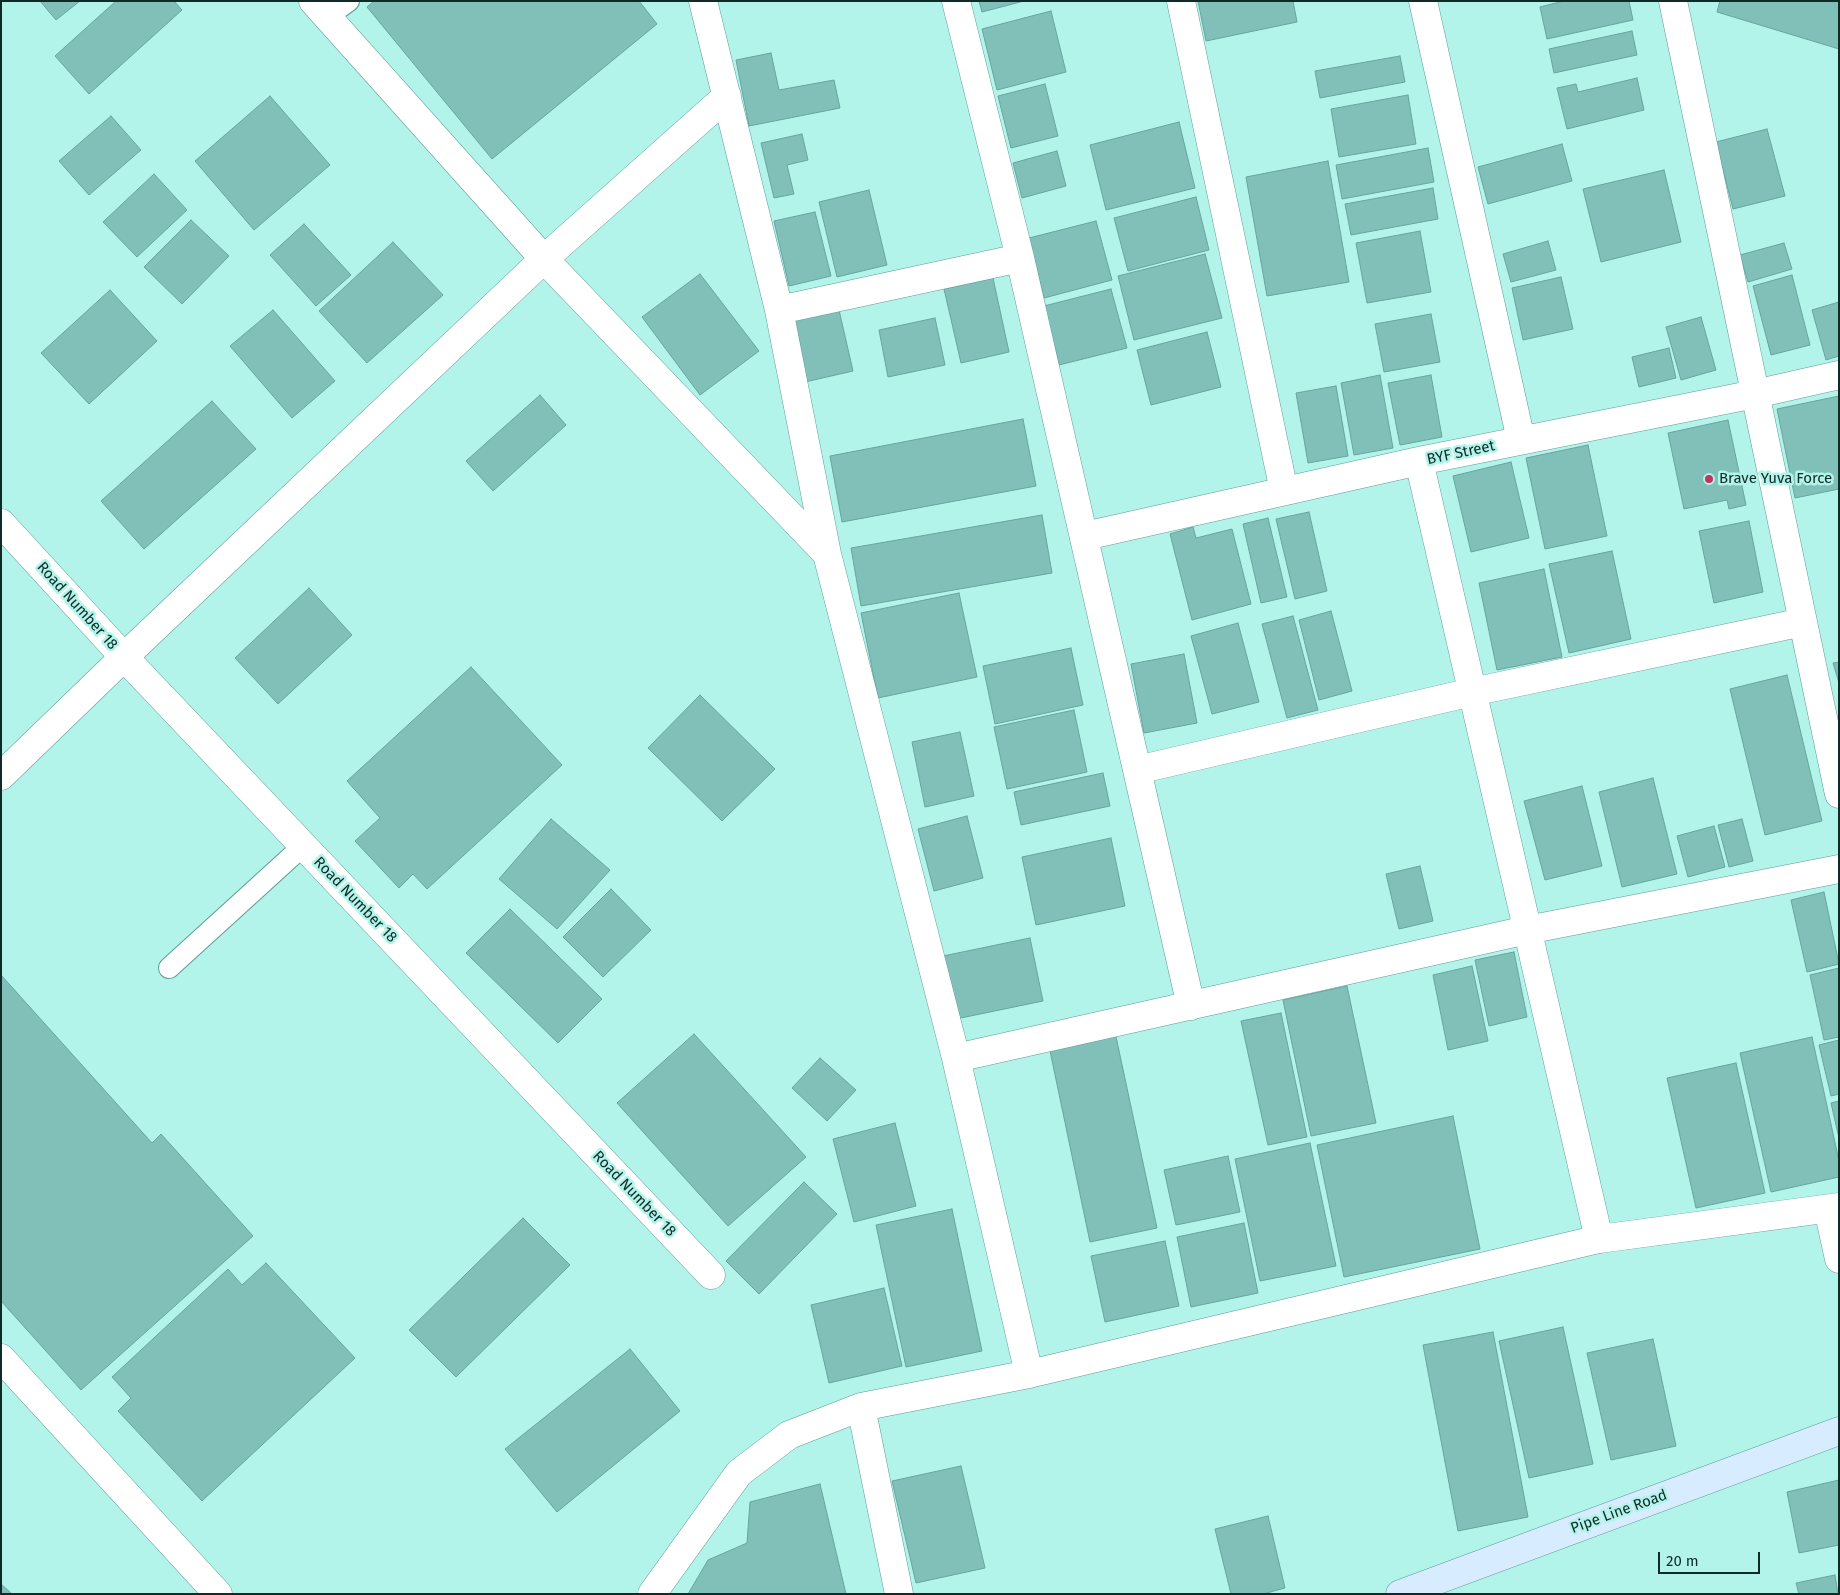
<!DOCTYPE html>
<html>
<head>
<meta charset="utf-8">
<style>
	body { margin:0 }
	#map { position:relative; width:1840px; height:1595px; overflow:hidden; background:#b2f3ea; font-family:"Fira Sans",sans-serif }
	canvas { display:block }
	.frame { position:absolute; inset:0; border:2px solid #0f2a27; pointer-events:none }
	.scale { position:absolute; left:1658px; top:1552px; width:102px; height:22px; box-sizing:border-box; border:2px solid #0f2a27; border-top:0; padding-left:6px; font-size:15px; line-height:18px; white-space:nowrap; color:#0f2a27; -webkit-text-stroke:4px #b2f3ea; paint-order:stroke }
</style>
</head>
<body>
<div id="map">
<canvas width="1840" height="1595"></canvas>
<div class="frame"></div>
<div class="scale">20 m</div>
</div>
<script>
const ctx = document.querySelector('canvas').getContext('2d');
ctx.lineJoin = 'round';
function fillPath(path, color) { ctx.fillStyle = color; ctx.fill(path, 'evenodd'); }
const toPath = rows => new Path2D(rows.map(r => 'M' + r).join(''));
function stroke(path, color, width, dash) { ctx.strokeStyle = color; ctx.lineWidth = width; ctx.lineCap = dash ? 'butt' : 'round'; ctx.setLineDash(dash || []); ctx.stroke(path); }
function drawText(font, color, halo, rows, align = 'center') {
  ctx.font = font + ' "Fira Sans",sans-serif'; ctx.lineWidth = 5; ctx.setLineDash([]); ctx.textBaseline = 'middle'; ctx.strokeStyle = halo; ctx.fillStyle = color; for (const [text, x, y, turn = 0] of rows) {
    ctx.save(); ctx.translate(x, y); ctx.rotate((+turn || 0) * Math.PI / 180); ctx.textAlign = isNaN(turn) ? turn : align; if (halo) ctx.strokeText(text, 0, 0); ctx.fillText(text, 0, 0); ctx.restore();
  }
}
const building = toPath([
	[40,1,80,1,56,20,40,1],
	[116,1,174,1,182,10,89,94,55,56,116,1],
	[374,1,639,1,657,24,492,159,367,7,374,1],
	[979,1,1024,1,982,12,979,1],
	[1198,1,1293,1,1297,22,1206,41,1198,1],
	[1564,1,1629,1,1633,20,1547,39,1540,7,1564,1],
	[1720,1,1839,1,1839,49,1717,12,1720,1],
	[1051,11,1066,72,997,90,982,29,1051,11],
	[1632,31,1637,55,1554,73,1549,49,1632,31],
	[771,53,779,90,834,80,840,108,749,126,736,60,771,53],
	[1400,56,1405,82,1320,98,1315,71,1400,56],
	[1637,78,1644,110,1567,129,1557,88,1576,84,1578,92,1637,78],
	[1045,84,1058,136,1011,148,998,96,1045,84],
	[1408,95,1416,144,1339,157,1331,109,1408,95],
	[270,96,330,165,254,230,195,161,270,96],
	[111,116,141,150,89,195,59,161,111,116],
	[1179,122,1195,188,1106,210,1090,145,1179,122],
	[1767,129,1785,196,1733,209,1716,142,1767,129],
	[802,134,808,160,787,165,794,194,774,198,761,143,802,134],
	[1562,144,1572,181,1488,204,1478,167,1562,144],
	[1428,148,1434,182,1342,199,1336,165,1428,148],
	[1057,151,1066,186,1022,198,1013,163,1057,151],
	[1328,161,1349,282,1267,296,1246,177,1328,161],
	[1664,170,1681,242,1601,262,1583,189,1664,170],
	[154,174,187,210,137,257,103,222,154,174],
	[1433,188,1438,219,1351,235,1345,204,1433,188],
	[869,190,887,265,837,277,819,202,869,190],
	[1196,197,1209,250,1128,271,1114,218,1196,197],
	[815,212,831,276,789,286,774,221,815,212],
	[191,220,229,256,182,304,144,267,191,220],
	[1096,221,1112,280,1044,298,1029,238,1096,221],
	[304,224,351,275,316,306,270,255,304,224],
	[1420,231,1431,292,1367,303,1356,243,1420,231],
	[1548,241,1556,270,1511,282,1503,254,1548,241],
	[393,242,443,295,367,363,319,311,393,242],
	[1784,243,1792,269,1748,282,1740,255,1784,243],
	[1205,254,1222,318,1134,340,1118,276,1205,254],
	[700,274,759,351,700,395,642,317,700,274],
	[1792,275,1810,345,1771,355,1753,286,1792,275],
	[1561,277,1573,329,1523,340,1512,288,1561,277],
	[993,278,1009,352,961,363,944,289,993,278],
	[1111,289,1127,348,1059,365,1044,306,1111,289],
	[110,290,157,341,89,404,41,353,110,290],
	[1839,302,1839,356,1826,360,1812,310,1839,302],
	[273,310,335,381,292,418,230,346,273,310],
	[839,310,853,371,805,382,791,321,839,310],
	[1431,314,1440,362,1384,372,1375,324,1431,314],
	[1701,317,1716,370,1681,380,1666,327,1701,317],
	[935,318,945,365,888,377,879,330,935,318],
	[1207,332,1221,387,1151,405,1137,350,1207,332],
	[1669,348,1676,378,1639,387,1632,357,1669,348],
	[1380,375,1393,448,1354,455,1341,383,1380,375],
	[1431,375,1442,437,1400,445,1388,383,1431,375],
	[1336,386,1348,456,1308,463,1296,393,1336,386],
	[540,395,566,425,493,491,466,461,540,395],
	[1839,396,1839,489,1795,498,1777,409,1839,396],
	[212,401,256,449,144,549,101,501,212,401],
	[1023,419,1036,486,842,522,830,456,1023,419],
	[1728,420,1746,505,1729,509,1727,500,1684,509,1668,433,1728,420],
	[1588,445,1607,536,1545,549,1526,458,1588,445],
	[1511,462,1529,538,1471,552,1453,476,1511,462],
	[1309,512,1327,591,1295,599,1276,519,1309,512],
	[1042,515,1052,573,861,606,851,548,1042,515],
	[1268,518,1287,597,1261,603,1243,524,1268,518],
	[1749,521,1763,592,1714,603,1699,531,1749,521],
	[1193,527,1196,538,1232,529,1251,604,1192,620,1170,534,1193,527],
	[1612,551,1631,639,1569,653,1549,564,1612,551],
	[1544,569,1562,657,1497,670,1479,583,1544,569],
	[309,588,352,635,278,704,235,658,309,588],
	[959,593,977,677,878,698,861,613,959,593],
	[1331,611,1352,691,1319,700,1299,620,1331,611],
	[1293,616,1318,710,1287,718,1262,624,1293,616],
	[1238,623,1259,702,1212,714,1191,636,1238,623],
	[1071,648,1083,705,995,724,983,666,1071,648],
	[1184,654,1197,723,1144,733,1131,664,1184,654],
	[1839,662,1839,683,1833,663,1839,662],
	[471,667,562,765,427,889,413,874,399,888,355,841,380,818,347,781,471,667],
	[1787,675,1822,821,1765,835,1730,689,1787,675],
	[700,695,775,769,722,821,648,748,700,695],
	[1074,710,1087,772,1007,789,994,727,1074,710],
	[960,732,974,796,925,807,912,742,960,732],
	[1103,773,1110,806,1021,825,1014,792,1103,773],
	[1653,778,1677,874,1622,887,1599,792,1653,778],
	[1582,786,1602,866,1545,880,1524,801,1582,786],
	[967,816,983,878,934,891,918,829,967,816],
	[551,819,610,870,557,929,499,879,551,819],
	[1742,819,1753,861,1729,867,1718,825,1742,819],
	[1714,826,1725,867,1688,877,1677,836,1714,826],
	[1111,838,1125,906,1036,925,1022,857,1111,838],
	[1420,866,1433,921,1399,929,1386,874,1420,866],
	[611,889,651,930,603,977,563,937,611,889],
	[1824,892,1839,964,1807,972,1791,900,1824,892],
	[510,909,602,999,558,1043,466,953,510,909],
	[1030,938,1043,1001,956,1019,943,956,1030,938],
	[1514,952,1527,1017,1489,1026,1475,960,1514,952],
	[1472,966,1488,1041,1448,1050,1433,975,1472,966],
	[1839,968,1839,1037,1824,1040,1810,975,1839,968],
	[1,975,152,1143,161,1134,253,1236,81,1390,1,1301,1,975],
	[1347,986,1376,1123,1311,1136,1283,1000,1347,986],
	[1281,1013,1307,1137,1268,1145,1241,1021,1281,1013],
	[1115,1032,1157,1228,1090,1242,1049,1046,1115,1032],
	[694,1034,806,1157,728,1226,617,1103,694,1034],
	[1812,1037,1839,1161,1839,1177,1771,1192,1740,1053,1812,1037],
	[1839,1040,1839,1094,1831,1096,1819,1045,1839,1040],
	[820,1058,856,1090,827,1121,792,1088,820,1058],
	[1736,1063,1765,1193,1696,1208,1667,1078,1736,1063],
	[1839,1101,1839,1138,1831,1103,1839,1101],
	[1453,1116,1480,1249,1344,1277,1317,1145,1453,1116],
	[895,1123,916,1206,854,1222,833,1139,895,1123],
	[1310,1143,1336,1266,1260,1281,1235,1159,1310,1143],
	[1228,1156,1240,1212,1176,1225,1164,1170,1228,1156],
	[804,1182,837,1214,759,1294,726,1261,804,1182],
	[952,1209,982,1351,906,1367,876,1225,952,1209],
	[523,1218,570,1265,456,1377,409,1330,523,1218],
	[1244,1223,1258,1293,1191,1307,1177,1237,1244,1223],
	[1165,1241,1179,1306,1105,1322,1091,1256,1165,1241],
	[266,1263,355,1358,202,1501,118,1411,131,1398,112,1377,228,1269,242,1285,266,1263],
	[884,1288,902,1366,829,1383,811,1305,884,1288],
	[1563,1327,1593,1464,1529,1478,1499,1341,1563,1327],
	[1493,1332,1528,1517,1458,1531,1423,1345,1493,1332],
	[1653,1339,1676,1446,1611,1460,1587,1353,1653,1339],
	[630,1349,680,1411,557,1512,505,1449,630,1349],
	[961,1466,985,1568,916,1583,892,1481,961,1466],
	[1839,1480,1839,1545,1799,1553,1787,1492,1839,1480],
	[820,1484,846,1594,688,1594,708,1560,747,1543,750,1502,820,1484],
	[1268,1516,1285,1588,1263,1594,1231,1594,1215,1529,1268,1516],
	[1835,1575,1838,1594,1799,1594,1796,1583,1835,1575],
	[1,1584,12,1594,1,1594,1,1584]
]);
fillPath(building, '#80c0b8');
stroke(building, '#66a59d', 1);
const lane = toPath([
	[327,17,349,1],
	[169,968,303,846]
]);
const street = toPath([
	[313,1,544,259,827,554],
	[703,1,779,310,827,554,956,1058,1029,1374],
	[956,1,1020,258,1191,1006],
	[1181,1,1284,491],
	[1423,1,1521,440],
	[1673,1,1839,794],
	[779,310,1020,258],
	[1419,461,1599,1239],
	[1,523,124,657,711,1275],
	[1085,536,1419,461,1755,394,1839,375],
	[1137,770,1472,692,1803,622],
	[1,776,124,657,544,259,727,96],
	[956,1058,1527,930,1839,869],
	[1828,1209,1839,1259],
	[1,1358,218,1594],
	[861,1407,899,1594],
	[652,1594,739,1473,789,1435,861,1407,1029,1374,1599,1239,1839,1207]
]);
const secondary = toPath([
	[1400,1594,1839,1431]
]);
stroke(lane, '#5e9d95', 22);
stroke(street, '#5e9d95', 29);
stroke(secondary, '#5e9d95', 29);
stroke(lane, '#fff', 20);
stroke(street, '#fff', 28);
stroke(secondary, '#d7ecfe', 28);
for (const [x, y, r, color] of [
	[1709,479,5,"#c13361"]
]) { const dot = new Path2D(); dot.arc(x, y, r, 0, 2 * Math.PI); ctx.fillStyle = color; ctx.fill(dot); stroke(dot, '#b2f3ea', 2); }
drawText('15px', '#0f2a27', '#b2f3ea', [
	["BYF Street",1461,453,-12],
	["Road Number 18",77,606,48],
	["Road Number 18",355,900,46],
	["Road Number 18",634,1194,46],
	["Pipe Line Road",1619,1512,-20]
]);
drawText('15px', '#0f2a27', '#b2f3ea', [
	["Brave Yuva Force",1719,479]
], 'left');
</script>
</body>
</html>
